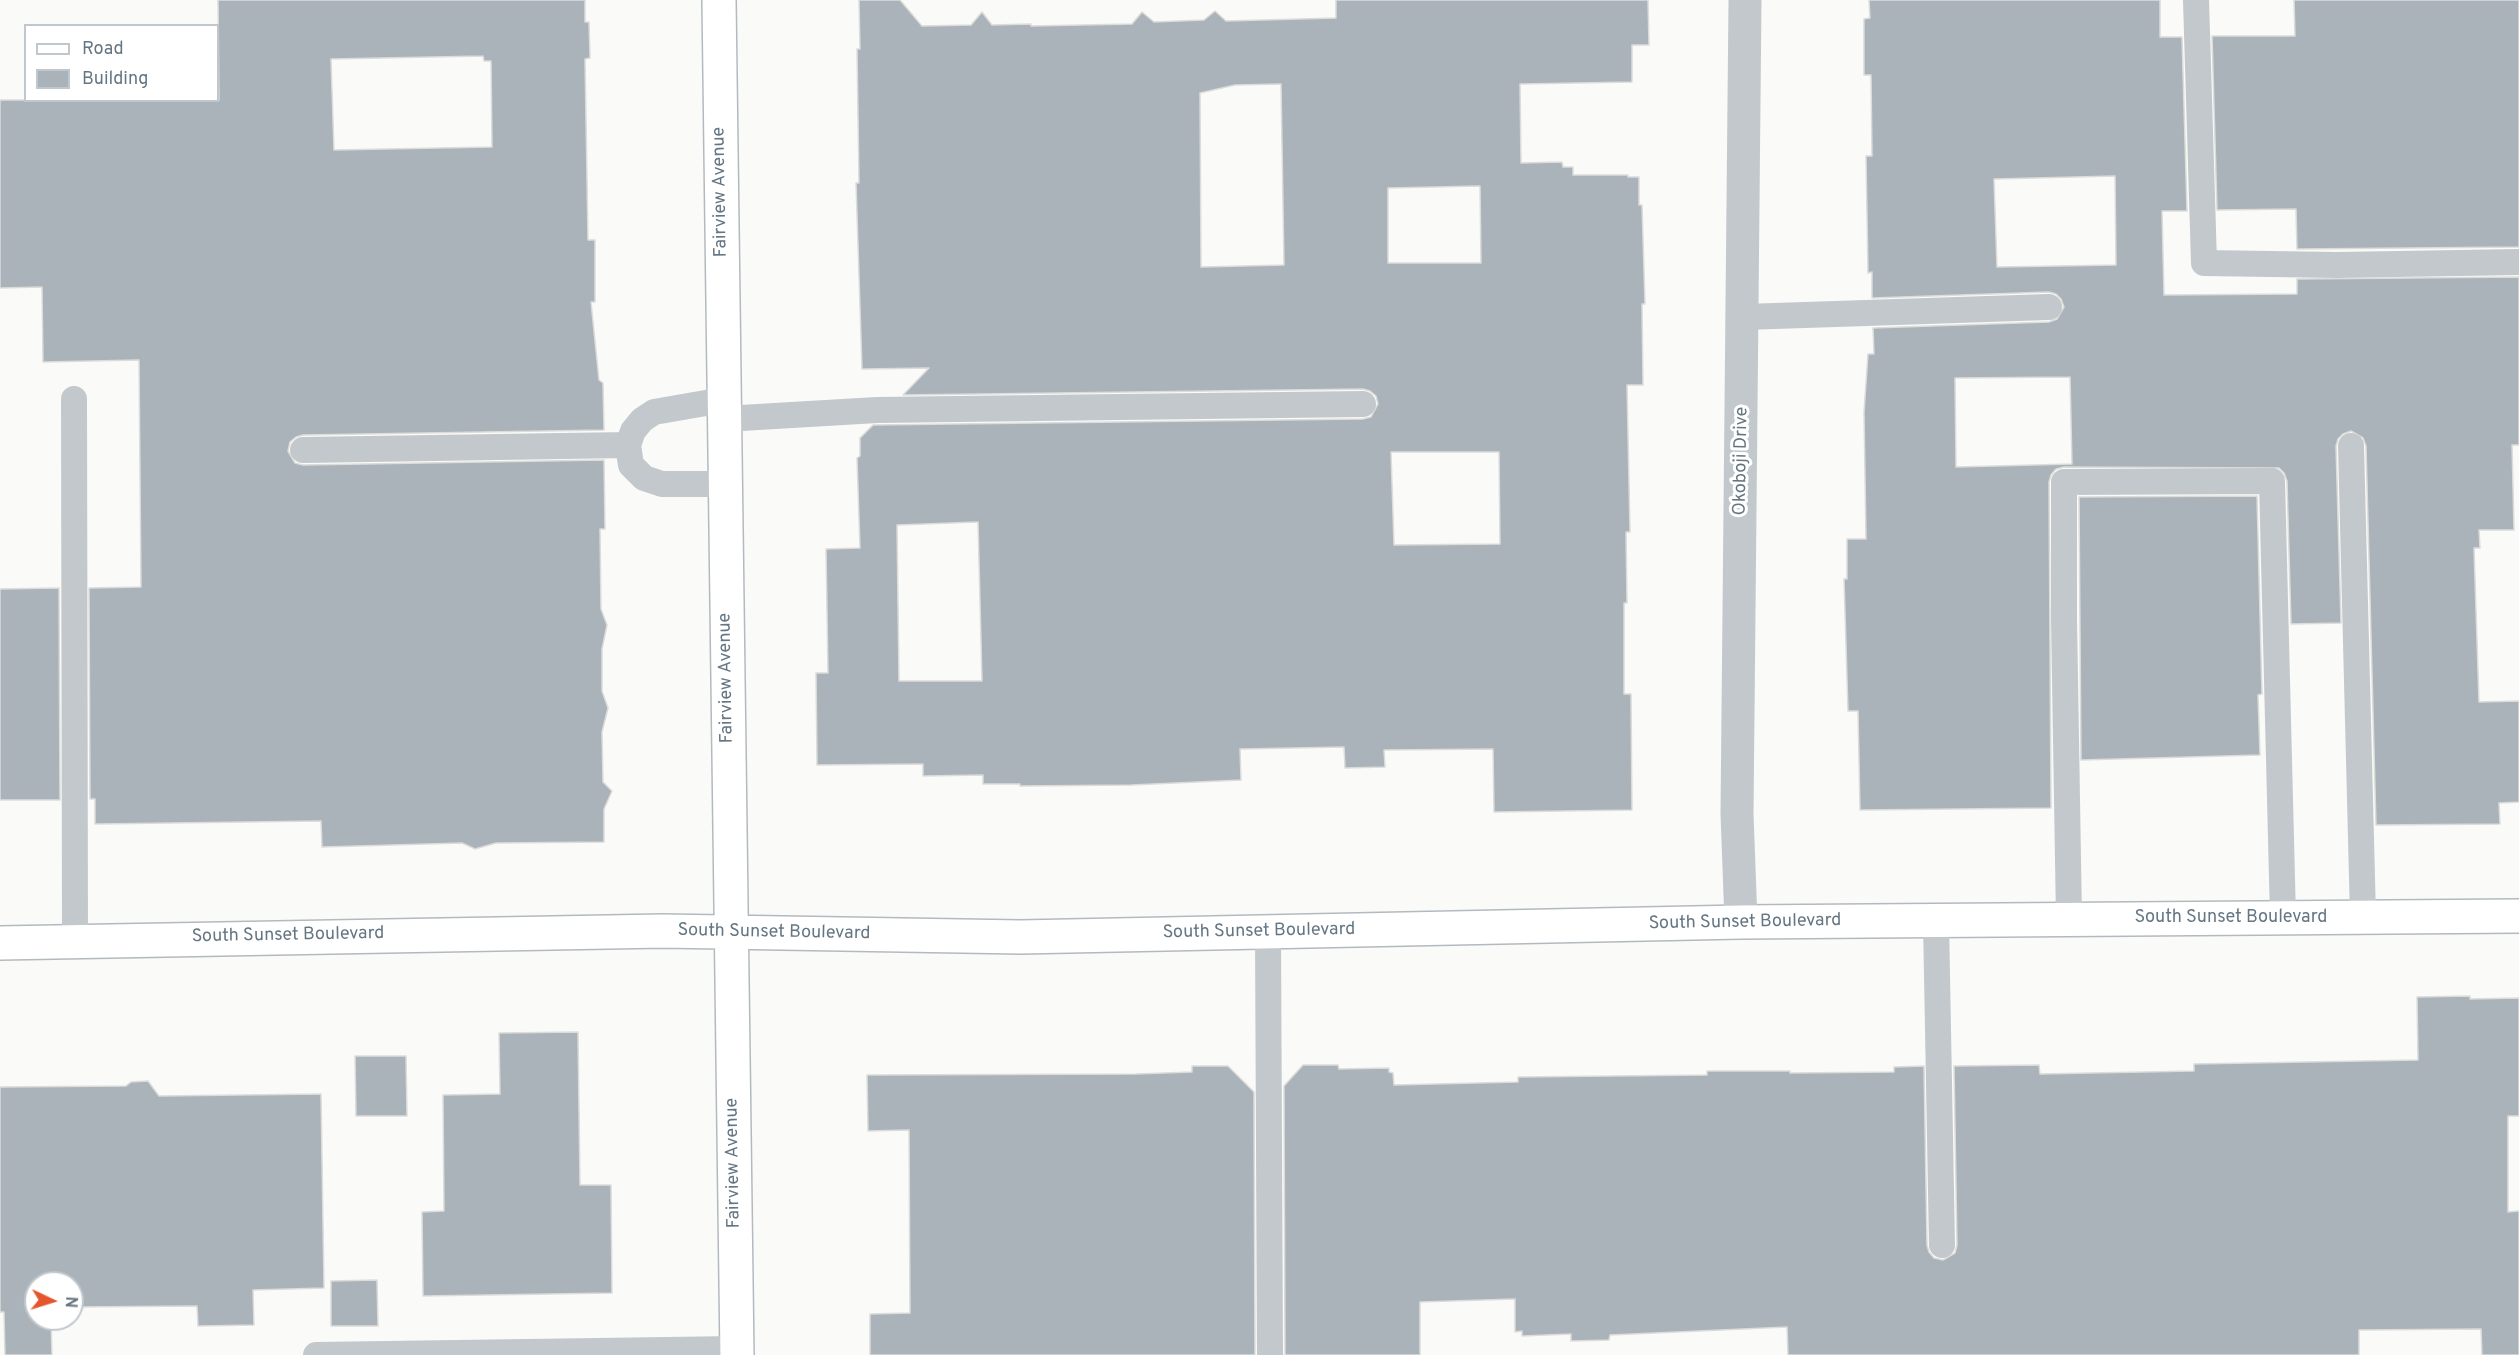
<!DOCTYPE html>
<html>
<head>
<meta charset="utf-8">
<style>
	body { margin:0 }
	#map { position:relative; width:2519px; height:1355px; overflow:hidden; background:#fafaf8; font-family:Overpass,sans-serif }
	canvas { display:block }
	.legend { position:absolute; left:24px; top:24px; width:195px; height:78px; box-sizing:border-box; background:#fff; border:2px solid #c1c8cd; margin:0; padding:8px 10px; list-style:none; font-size:18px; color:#657683 }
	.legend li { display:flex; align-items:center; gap:12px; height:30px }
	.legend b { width:30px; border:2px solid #c1c8cd }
	.north { position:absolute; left:24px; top:1271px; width:60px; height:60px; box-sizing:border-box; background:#fff; border:2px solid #c1c8cd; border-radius:50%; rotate:94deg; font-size:16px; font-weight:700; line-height:24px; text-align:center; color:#657683 }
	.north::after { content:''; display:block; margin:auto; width:21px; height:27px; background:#e4572e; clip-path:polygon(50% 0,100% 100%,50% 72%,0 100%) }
</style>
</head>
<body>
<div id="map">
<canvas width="2519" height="1355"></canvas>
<ul class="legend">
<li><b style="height:8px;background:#fff"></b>Road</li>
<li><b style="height:16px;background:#aab3b9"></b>Building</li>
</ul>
<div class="north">N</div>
</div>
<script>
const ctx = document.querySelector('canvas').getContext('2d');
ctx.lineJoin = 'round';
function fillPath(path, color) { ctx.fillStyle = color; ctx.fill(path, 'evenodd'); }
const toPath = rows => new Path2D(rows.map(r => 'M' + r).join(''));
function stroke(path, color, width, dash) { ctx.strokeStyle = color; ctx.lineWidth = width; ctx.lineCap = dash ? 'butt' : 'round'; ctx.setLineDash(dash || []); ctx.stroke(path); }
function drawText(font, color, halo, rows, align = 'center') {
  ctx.font = font + ' Overpass,sans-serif'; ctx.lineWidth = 6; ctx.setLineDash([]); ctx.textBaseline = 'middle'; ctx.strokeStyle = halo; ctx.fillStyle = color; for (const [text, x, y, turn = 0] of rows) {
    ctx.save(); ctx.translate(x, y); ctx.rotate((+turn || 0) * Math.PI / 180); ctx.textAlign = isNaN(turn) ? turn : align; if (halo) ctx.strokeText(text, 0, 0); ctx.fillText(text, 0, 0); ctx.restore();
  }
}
const building = toPath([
	[218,0,585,0,585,22,589,22,590,58,585,59,588,240,595,240,595,302,591,302,599,380,603,383,604,430,303,435,296,437,290,442,288,451,295,463,303,465,604,460,605,529,600,529,601,609,607,625,602,649,602,691,608,708,602,732,603,782,612,791,604,809,604,842,496,843,475,849,462,843,322,847,321,821,95,824,95,799,90,799,89,588,141,587,139,360,43,362,42,287,0,288,0,100,219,100,218,0],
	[483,56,484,61,491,61,492,147,334,150,331,59,483,56],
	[859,0,900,0,922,26,971,25,982,12,992,25,1031,24,1031,26,1132,24,1142,12,1154,22,1204,20,1215,11,1226,21,1336,18,1336,0,1648,0,1649,45,1632,45,1632,82,1520,84,1521,163,1562,162,1563,167,1573,167,1573,175,1628,175,1628,177,1639,177,1639,205,1642,205,1645,304,1642,304,1643,385,1627,385,1630,532,1626,532,1627,603,1624,603,1624,694,1631,694,1632,810,1494,812,1493,749,1384,750,1385,767,1345,768,1344,747,1240,749,1241,780,1131,785,1020,786,1020,784,983,784,983,775,923,776,923,764,817,765,816,673,828,673,826,549,860,548,857,458,860,456,860,438,873,425,1363,419,1371,417,1378,404,1376,396,1370,391,1363,389,903,395,929,368,862,369,856,183,859,183,857,49,860,49,859,0],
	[1281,84,1284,265,1201,267,1200,93,1235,85,1281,84],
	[1480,186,1481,263,1388,263,1388,188,1480,186],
	[1391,452,1499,452,1500,544,1394,545,1391,452],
	[978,522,982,681,899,681,897,525,978,522],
	[1869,0,2160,0,2160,37,2182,37,2187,211,2162,211,2164,295,2297,294,2297,279,2519,277,2519,445,2512,445,2514,530,2479,530,2480,548,2474,548,2479,702,2519,701,2519,802,2499,803,2500,824,2376,825,2366,446,2363,438,2351,431,2343,434,2338,439,2336,446,2341,623,2291,624,2287,481,2284,473,2279,468,2064,467,2056,469,2051,475,2049,482,2051,808,1860,810,1858,711,1848,711,1844,579,1847,579,1847,539,1866,539,1864,412,1868,354,1874,354,1873,328,2049,322,2057,319,2064,307,2061,299,2056,294,2049,292,1872,298,1872,272,1868,273,1866,156,1872,156,1871,75,1864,75,1864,19,1870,18,1869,0],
	[2115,176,2116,265,1997,267,1994,179,2115,176],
	[2070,377,2072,464,1956,467,1955,378,2070,377],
	[2294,0,2519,0,2519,247,2297,249,2296,209,2217,210,2212,36,2295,36,2294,0],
	[2257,496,2262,694,2258,695,2260,755,2081,760,2079,497,2257,496],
	[59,588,60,800,0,800,0,589,59,588],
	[2470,996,2470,999,2519,998,2519,1116,2508,1116,2508,1212,2519,1211,2519,1355,2482,1355,2481,1329,2359,1330,2359,1355,1788,1355,1787,1327,1610,1335,1609,1340,1571,1341,1571,1334,1522,1336,1522,1331,1515,1332,1515,1299,1420,1302,1420,1355,1285,1355,1284,1086,1303,1065,1338,1065,1339,1069,1389,1068,1389,1072,1393,1073,1394,1085,1518,1082,1518,1077,1707,1075,1707,1071,1790,1071,1790,1073,1894,1072,1894,1067,1924,1066,1927,1245,1929,1252,1934,1258,1943,1260,1955,1253,1957,1245,1954,1066,2039,1065,2040,1074,2194,1071,2194,1064,2418,1060,2417,997,2470,996],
	[578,1032,580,1185,611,1185,612,1293,423,1296,422,1212,444,1211,443,1095,500,1094,499,1033,578,1032],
	[355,1056,406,1056,407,1116,356,1116,355,1056],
	[1192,1066,1228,1066,1254,1092,1255,1355,870,1355,870,1314,910,1313,909,1130,868,1131,867,1075,1136,1074,1192,1072,1192,1066],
	[148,1081,159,1096,321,1094,324,1288,253,1290,254,1325,198,1326,197,1306,72,1307,72,1283,36,1283,36,1319,51,1319,52,1355,5,1355,4,1312,0,1312,0,1087,126,1086,131,1082,148,1081],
	[377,1280,378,1326,331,1326,331,1281,377,1280]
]);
fillPath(building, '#aab3b9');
stroke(building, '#dcdcda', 1.5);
const secondary = toPath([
	[719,0,737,1355],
	[0,943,663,931,1021,937,1741,922,2519,916]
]);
stroke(secondary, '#b3babf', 36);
stroke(toPath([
	[2196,0,2204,263,2337,265,2519,262],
	[1744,317,2049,307],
	[74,399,75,940],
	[723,400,654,412,642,420,633,431,628,445,631,465,644,478,662,484,725,484],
	[724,419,877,410,1363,404],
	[2351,446,2363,917],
	[303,450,628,445],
	[2069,919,2064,619,2064,482,2272,481,2283,918],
	[1936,921,1942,1245],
	[1268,932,1270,1355],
	[316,1355,737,1349]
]), '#c3c8cc', 26);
stroke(toPath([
	[1741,922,1737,814,1745,0]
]), '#c3c8cc', 33);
stroke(secondary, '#fff', 33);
drawText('18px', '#657683', '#fff', [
	["Fairview Avenue",721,192,-91],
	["Okoboji Drive",1742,461,-89],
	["Fairview Avenue",727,678,-91],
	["South Sunset Boulevard",2231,918],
	["South Sunset Boulevard",1745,923,-1],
	["South Sunset Boulevard",1259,932,-1],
	["South Sunset Boulevard",774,933,1],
	["South Sunset Boulevard",288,936,-1],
	["Fairview Avenue",734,1163,-91]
]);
</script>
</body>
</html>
